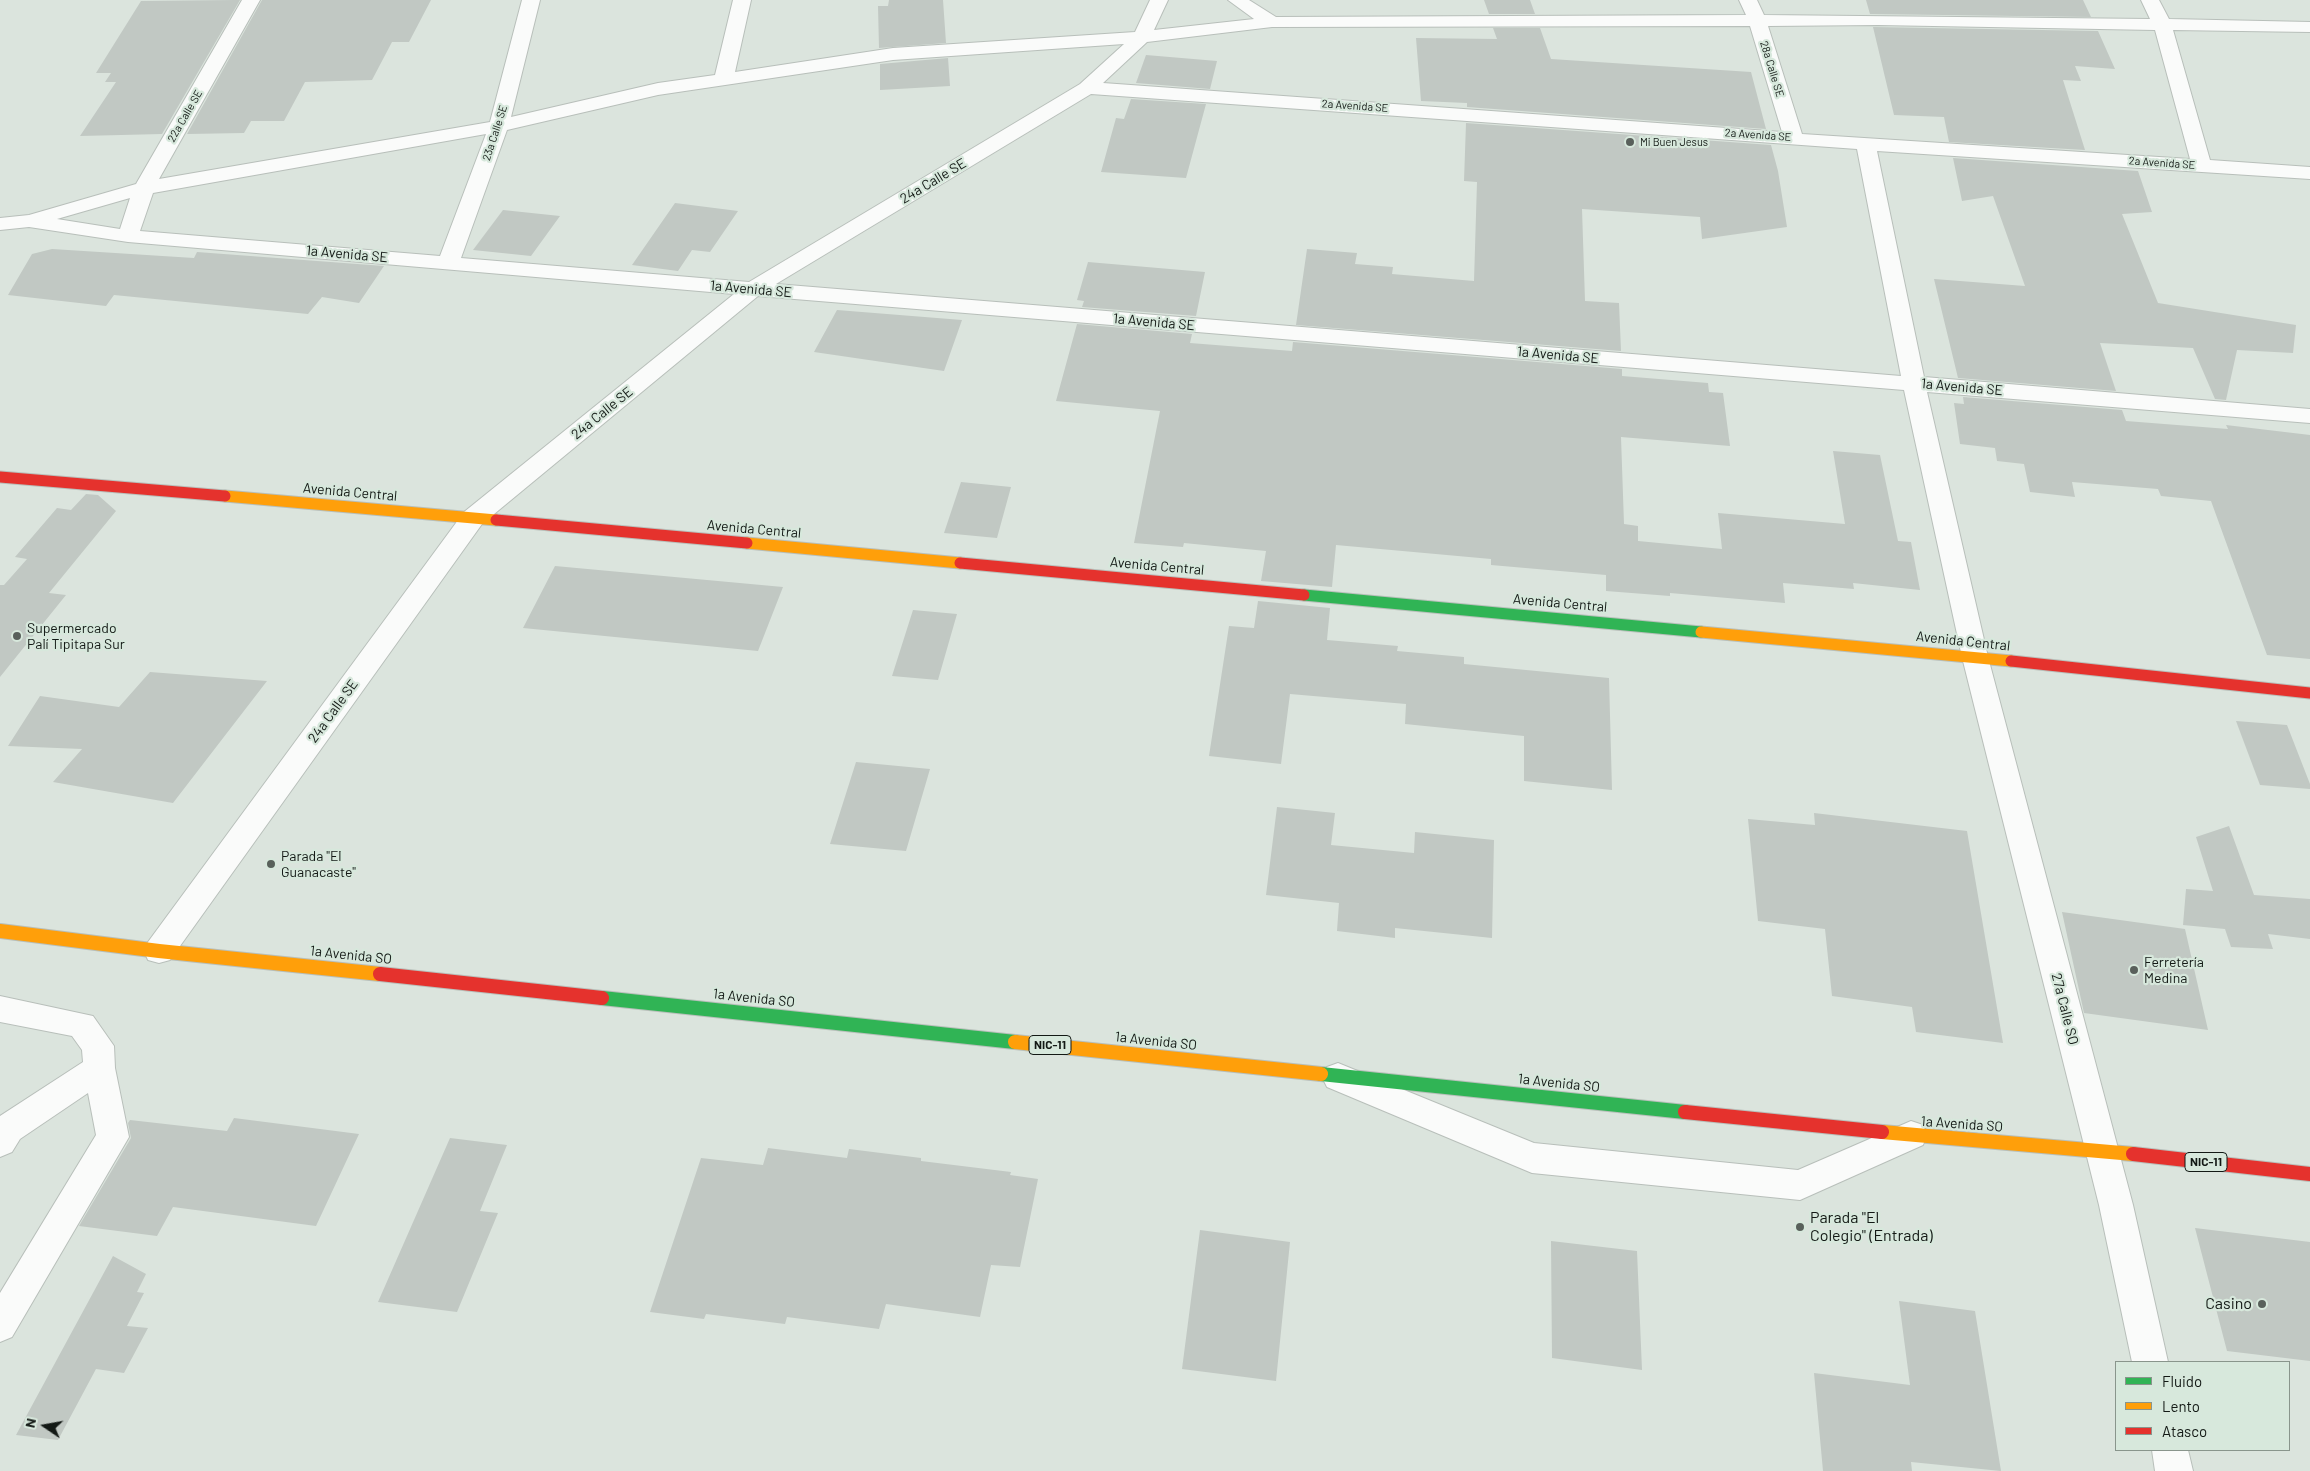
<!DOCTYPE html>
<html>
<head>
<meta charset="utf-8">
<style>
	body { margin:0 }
	#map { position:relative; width:2310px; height:1471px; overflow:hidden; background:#dbe4dd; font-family:Barlow,sans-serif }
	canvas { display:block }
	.legend { position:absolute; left:2115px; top:1361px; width:175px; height:90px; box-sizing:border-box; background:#d7e8dc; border:1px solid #89958c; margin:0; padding:6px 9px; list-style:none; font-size:15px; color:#131915 }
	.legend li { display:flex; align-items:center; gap:10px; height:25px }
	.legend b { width:25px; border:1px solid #89958c }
	.north { position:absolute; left:20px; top:1401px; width:50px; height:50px; -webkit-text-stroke:4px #d7e8dc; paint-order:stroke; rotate:282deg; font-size:14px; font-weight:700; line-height:20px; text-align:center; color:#131915 }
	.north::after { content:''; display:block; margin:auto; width:18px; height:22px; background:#131915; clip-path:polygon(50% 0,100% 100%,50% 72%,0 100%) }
</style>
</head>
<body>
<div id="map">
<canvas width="2310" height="1471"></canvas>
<ul class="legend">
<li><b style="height:6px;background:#30b455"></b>Fluido</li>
<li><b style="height:6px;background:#ff9f0a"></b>Lento</li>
<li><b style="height:6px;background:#e5322d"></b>Atasco</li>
</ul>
<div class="north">N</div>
</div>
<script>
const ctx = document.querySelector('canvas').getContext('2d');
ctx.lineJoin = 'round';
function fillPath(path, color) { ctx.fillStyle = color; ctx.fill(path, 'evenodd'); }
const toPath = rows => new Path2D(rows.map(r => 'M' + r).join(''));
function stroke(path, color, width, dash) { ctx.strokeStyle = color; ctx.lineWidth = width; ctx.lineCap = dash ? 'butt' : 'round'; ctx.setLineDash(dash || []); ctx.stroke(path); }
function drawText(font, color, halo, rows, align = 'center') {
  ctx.font = font + ' Barlow,sans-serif'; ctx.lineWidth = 4.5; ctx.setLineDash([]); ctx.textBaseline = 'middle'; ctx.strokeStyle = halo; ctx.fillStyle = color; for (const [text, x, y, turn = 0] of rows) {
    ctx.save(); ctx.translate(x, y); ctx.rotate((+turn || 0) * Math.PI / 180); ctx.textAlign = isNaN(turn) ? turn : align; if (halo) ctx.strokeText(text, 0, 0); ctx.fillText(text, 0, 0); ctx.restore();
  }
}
fillPath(toPath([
	[234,0,240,0,162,134,80,136,116,82,105,82,111,73,96,73,141,1],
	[262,0,431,0,409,42,392,42,372,80,305,82,284,121,251,121,244,133,187,134],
	[889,0,943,0,946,43,879,48,878,6,888,6],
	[1484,0,1530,0,1535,14,1489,14],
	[1866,0,2083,0,2091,17,1870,14],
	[1873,27,2098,31,2115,69,2075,66,2081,81,2063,80,2085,150,1949,142,1944,117,1894,115],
	[1493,28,1540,28,1551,59,1751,72,1766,129,1467,107,1467,103,1421,101,1416,38,1497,39],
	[1146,55,1217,61,1210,89,1136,83],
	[948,58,950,86,880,90,880,64],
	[1131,99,1206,104,1186,178,1101,172,1116,118,1124,119],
	[1466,123,1771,145,1778,171,1787,227,1702,239,1700,217,1582,209,1585,301,1619,303,1621,351,1296,325,1307,249,1357,253,1355,264,1393,267,1392,274,1474,281,1477,182,1464,181],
	[1953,158,2138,171,2152,212,2122,214,2158,303,2296,325,2293,353,2237,350,2226,400,2215,399,2193,348,2100,343,2116,391,1958,378,1934,279,2025,286,1993,196,1962,201],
	[675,203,738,211,710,252,692,250,678,271,632,265],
	[503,210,560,216,531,256,473,250],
	[52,249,194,258,197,252,384,266,359,303,322,297,308,314,114,295,106,306,8,295,32,254],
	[1088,262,1205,272,1196,316,1082,307,1084,301,1077,300],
	[837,310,962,320,944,371,814,352],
	[1077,324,1192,334,1190,343,1292,351,1293,342,1622,369,1622,376,1708,383,1709,392,1723,393,1730,446,1621,437,1624,524,1638,526,1638,541,1722,549,1718,513,1845,524,1833,451,1880,455,1898,541,1911,542,1920,590,1853,583,1854,589,1783,583,1785,603,1670,593,1670,596,1606,591,1606,575,1491,565,1491,559,1336,545,1332,587,1261,581,1266,551,1184,543,1183,547,1134,543,1160,411,1056,401],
	[1963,397,2122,410,2126,421,2228,429,2226,425,2310,435,2310,659,2267,655,2211,501,2161,496,2158,489,2072,482,2075,497,2030,492,2024,464,1997,461,1995,448,1960,444,1954,403,1964,404],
	[961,482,1011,487,997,538,944,533],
	[86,494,98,495,116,511,49,593,66,595,0,677,0,585,4,585,27,559,15,557,57,508,71,510],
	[555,566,783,587,758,651,523,628],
	[1258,601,1330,608,1327,640,1398,646,1397,651,1464,657,1464,664,1609,678,1612,790,1524,781,1524,736,1405,724,1406,704,1290,694,1281,764,1209,756,1229,626,1254,628],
	[913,610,957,614,938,680,892,676],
	[150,672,267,681,173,803,53,782,82,749,8,746,40,696,119,707],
	[2236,721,2287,725,2310,784,2310,789,2260,785],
	[856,762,930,769,906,851,830,844],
	[1277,807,1335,813,1331,845,1414,853,1415,832,1494,840,1492,938,1395,928,1395,938,1337,931,1339,903,1266,895],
	[1814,813,1967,831,2003,1043,1916,1032,1912,1007,1832,996,1825,929,1758,921,1748,819,1815,825],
	[2229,826,2254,895,2310,899,2310,939,2268,934,2273,949,2231,947,2225,929,2183,925,2186,889,2213,891,2196,837],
	[2062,912,2185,929,2208,1030,2084,1013],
	[234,1118,359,1134,316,1226,173,1207,157,1236,79,1226,131,1138,128,1123,130,1120,227,1131],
	[450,1138,507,1145,480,1211,498,1213,457,1312,378,1302],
	[768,1148,847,1158,849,1149,921,1158,921,1161,1011,1172,1010,1175,1038,1179,1020,1267,991,1265,980,1317,886,1304,879,1329,787,1317,785,1324,706,1314,704,1319,650,1312,701,1158,763,1165],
	[2195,1228,2310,1242,2310,1361,2227,1351],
	[1200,1230,1290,1242,1276,1381,1182,1369],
	[1551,1241,1637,1251,1642,1370,1552,1358],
	[113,1256,146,1274,137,1292,144,1293,127,1326,148,1328,124,1373,96,1369,58,1440,16,1435],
	[1899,1301,1975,1311,2001,1471,1911,1462,1912,1471,1823,1471,1814,1373,1910,1385]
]), '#c1c8c3');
const lane = toPath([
	[1338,1063,1534,1143,1798,1170,1911,1121,1923,1125,1927,1135,1923,1145,1800,1200,1532,1173,1327,1087,1322,1077,1327,1067,1338,1063]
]);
const street = toPath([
	[242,0,260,0,159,179,490,122,522,0,540,0,511,117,658,83,715,75,733,0,751,0,735,72,893,48,1135,32,1150,0,1168,0,1154,30,1254,19,1228,0,1249,0,1276,17,1746,15,1739,0,1757,0,1764,15,2150,19,2141,0,2159,0,2169,19,2310,22,2310,32,2173,30,2210,160,2310,167,2310,179,1877,151,1924,377,2310,409,2310,423,1927,392,1988,657,2133,1205,2168,1362,2132,1362,2099,1205,1962,657,1904,390,758,296,482,524,170,960,159,963,148,960,144,951,148,942,464,512,734,294,128,242,29,227,0,230,0,218,29,215,136,184,242,0],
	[1878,25,2155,30,2190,159,1802,134,1768,26,1878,25],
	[1750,26,1782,132,1103,83,1147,42,1272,27,1750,26],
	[1124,44,1080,84,749,282,461,258,507,130,658,95,893,60,1124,44],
	[1091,94,1857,149,1901,376,776,284,1091,94],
	[486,134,440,256,140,231,153,193,486,134],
	[130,198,120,229,57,219,130,198],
	[0,996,93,1016,114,1046,115,1068,129,1137,12,1337,0,1342,0,1293,96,1135,88,1093,20,1139,12,1152,0,1157,0,1116,83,1062,82,1050,72,1036,0,1022,0,996],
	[2152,1450,2188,1450,2193,1471,2155,1471,2152,1450]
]);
const fastFar1 = toPath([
	[1304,595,1701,632]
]);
const fast = toPath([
	[602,998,1015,1042],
	[1321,1074,1685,1112]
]);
const slowFar1 = toPath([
	[225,496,496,520],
	[747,543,960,563],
	[1701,632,2011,661]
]);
const slow = toPath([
	[0,931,159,951,380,974],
	[1015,1042,1321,1074],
	[1882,1132,2133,1154]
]);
const jamFar1 = toPath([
	[0,477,225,496],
	[496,520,747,543],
	[960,563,1304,595],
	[2011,661,2310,693]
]);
const jam = toPath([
	[380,974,602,998],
	[1685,1112,1882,1132],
	[2133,1154,2310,1174]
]);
stroke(lane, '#b8bfba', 2);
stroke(street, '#b8bfba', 2);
stroke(fastFar1, '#b8bfba', 13);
stroke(fast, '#b8bfba', 16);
stroke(slowFar1, '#b8bfba', 13);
stroke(slow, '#b8bfba', 16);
stroke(jamFar1, '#b8bfba', 13);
stroke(jam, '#b8bfba', 16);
fillPath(lane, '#fafbfa');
fillPath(street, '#fafbfa');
stroke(fastFar1, '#30b455', 11);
stroke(fast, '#30b455', 14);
stroke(slowFar1, '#ff9f0a', 11);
stroke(slow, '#ff9f0a', 14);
stroke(jamFar1, '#e5322d', 11);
stroke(jam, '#e5322d', 14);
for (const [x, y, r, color] of [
	[1630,142,5,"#59605b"],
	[17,636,5,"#59605b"],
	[271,864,5,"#59605b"],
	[2134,970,5,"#59605b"],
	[1800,1227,5,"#59605b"],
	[2262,1304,5,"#59605b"]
]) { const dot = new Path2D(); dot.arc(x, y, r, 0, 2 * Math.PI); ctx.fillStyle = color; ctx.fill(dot); stroke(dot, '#d7e8dc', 2); }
drawText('11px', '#131915', '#d7e8dc', [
	["28a Calle SE",1772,69,73],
	["2a Avenida SE",1355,106,4],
	["22a Calle SE",185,116,-60],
	["23a Calle SE",495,133,-72],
	["2a Avenida SE",1758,135,4],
	["2a Avenida SE",2162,163,4]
]);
drawText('11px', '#131915', '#d7e8dc', [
	["Mi Buen Jesus",1640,142]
], 'left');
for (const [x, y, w] of [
	[1050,1045,42],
	[2206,1162,42]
]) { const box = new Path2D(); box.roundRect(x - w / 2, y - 9.5, w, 19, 4); ctx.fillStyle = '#d7e8dc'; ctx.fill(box); stroke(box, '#131915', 1); }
drawText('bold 12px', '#131915', null, [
	["NIC-11",1050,1045],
	["NIC-11",2206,1162]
]);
drawText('14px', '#131915', '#d7e8dc', [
	["24a Calle SE",933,181,-31],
	["1a Avenida SE",347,254,5],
	["1a Avenida SE",751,289,5],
	["1a Avenida SE",1154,322,5],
	["1a Avenida SE",1558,355,5],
	["1a Avenida SE",1962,387,5],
	["24a Calle SE",602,413,-39],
	["Avenida Central",350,492,5],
	["Avenida Central",754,529,5],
	["Avenida Central",1157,566,5],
	["Avenida Central",1560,603,5],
	["Avenida Central",1963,641,6],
	["24a Calle SE",333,711,-54],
	["1a Avenida SO",351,955,6],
	["1a Avenida SO",754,998,6],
	["27a Calle SO",2065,1009,76],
	["1a Avenida SO",1156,1041,6],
	["1a Avenida SO",1559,1083,6],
	["1a Avenida SO",1962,1124,4]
]);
drawText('14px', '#131915', '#d7e8dc', [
	["Supermercado",27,628],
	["Palí Tipitapa Sur",27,644],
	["Parada \"El",281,856],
	["Guanacaste\"",281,872],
	["Ferretería",2144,962],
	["Medina",2144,978]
], 'left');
drawText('16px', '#131915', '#d7e8dc', [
	["Parada \"El",1810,1218],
	["Colegio\" (Entrada)",1810,1236],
	["Casino",2252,1304,"right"]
], 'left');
</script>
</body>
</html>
